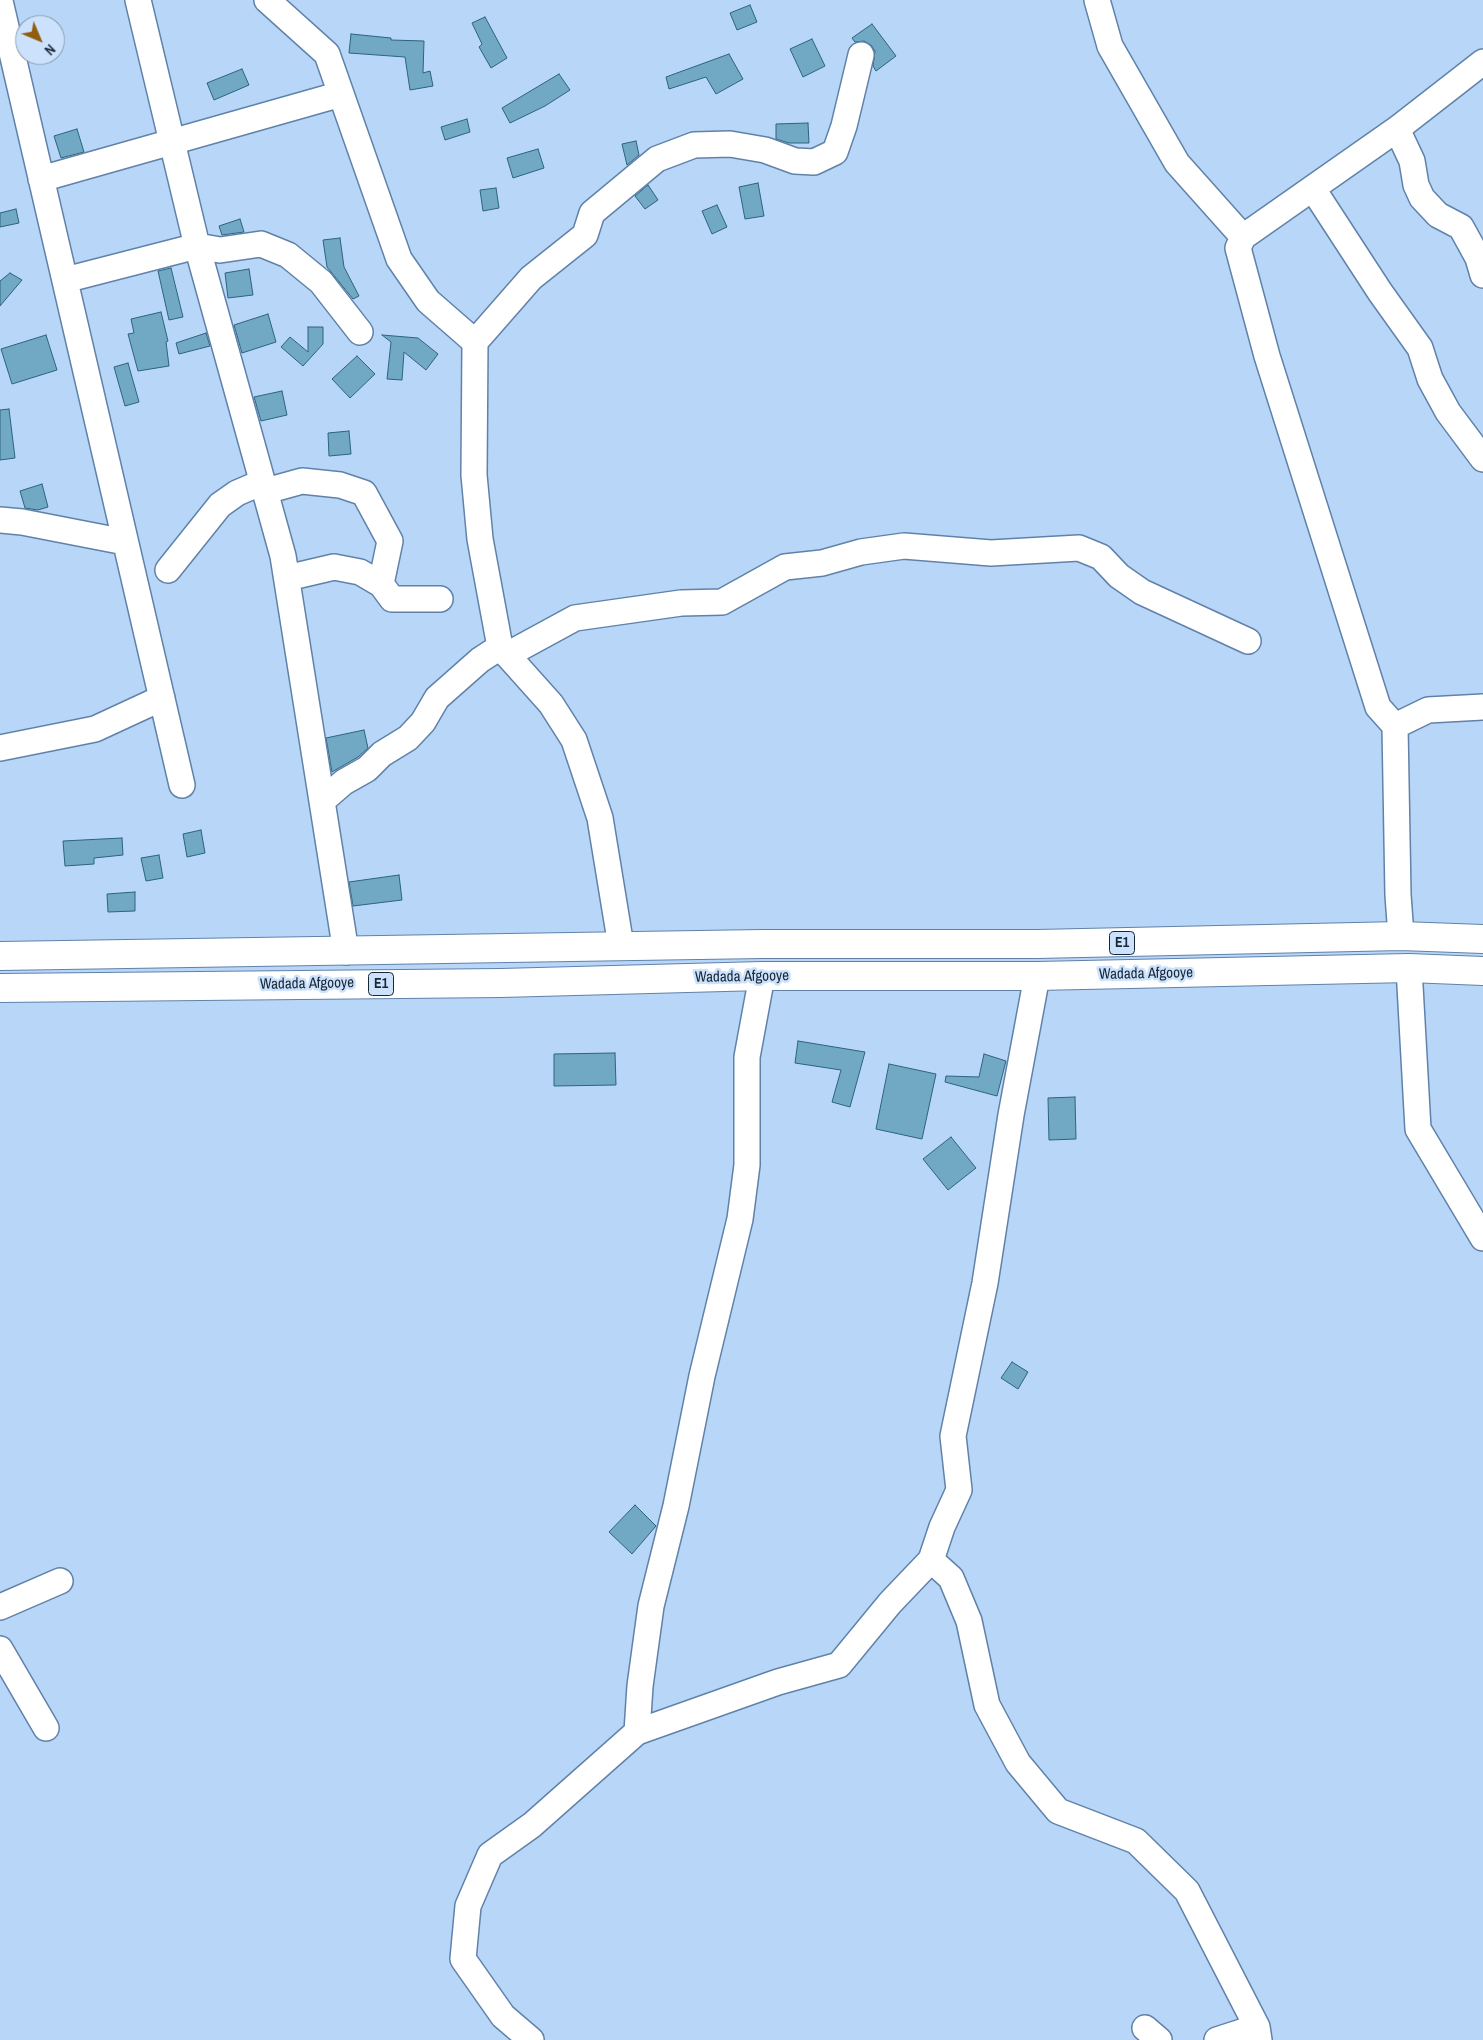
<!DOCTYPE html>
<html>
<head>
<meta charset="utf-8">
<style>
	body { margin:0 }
	#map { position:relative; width:1483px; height:2040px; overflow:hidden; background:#b8d6f8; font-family:"Archivo Narrow",sans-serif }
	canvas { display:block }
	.north { position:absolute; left:15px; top:15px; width:50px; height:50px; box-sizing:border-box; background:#cce2fc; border:1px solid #8497ad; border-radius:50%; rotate:135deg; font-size:14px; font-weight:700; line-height:20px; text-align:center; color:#182736 }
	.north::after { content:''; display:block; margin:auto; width:18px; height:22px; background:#905e0e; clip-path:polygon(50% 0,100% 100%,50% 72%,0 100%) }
</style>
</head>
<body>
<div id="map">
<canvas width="1483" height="2040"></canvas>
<div class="north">N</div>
</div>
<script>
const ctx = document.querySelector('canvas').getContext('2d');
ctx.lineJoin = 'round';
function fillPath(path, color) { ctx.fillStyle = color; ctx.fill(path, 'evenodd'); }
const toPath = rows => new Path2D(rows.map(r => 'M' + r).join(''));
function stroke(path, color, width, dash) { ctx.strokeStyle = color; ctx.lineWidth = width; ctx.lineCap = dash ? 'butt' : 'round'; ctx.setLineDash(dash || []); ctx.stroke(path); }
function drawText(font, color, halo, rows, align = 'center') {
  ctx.font = font + ' "Archivo Narrow",sans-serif'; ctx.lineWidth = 5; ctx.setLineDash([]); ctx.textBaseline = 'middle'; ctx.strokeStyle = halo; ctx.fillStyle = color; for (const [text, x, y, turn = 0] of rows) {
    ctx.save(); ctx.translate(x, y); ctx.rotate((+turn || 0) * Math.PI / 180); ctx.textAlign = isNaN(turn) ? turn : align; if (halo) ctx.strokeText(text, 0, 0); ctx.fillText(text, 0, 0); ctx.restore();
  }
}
const building = toPath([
	[750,5,757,22,737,30,730,13,750,5],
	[485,17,507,58,491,68,479,47,482,44,472,23,485,17],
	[872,24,896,56,876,71,873,66,875,51,871,45,864,41,855,42,852,38,872,24],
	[351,34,391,38,391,40,424,41,423,73,430,71,433,86,410,90,405,57,349,53,351,34],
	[812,39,825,66,803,77,790,49,812,39],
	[729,54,743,79,716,94,706,77,669,89,666,77,729,54],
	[242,69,249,85,214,100,207,83,242,69],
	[559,74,570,90,545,106,510,123,502,108,559,74],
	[467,119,470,132,445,140,441,127,467,119],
	[808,123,809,143,789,143,776,139,776,124,808,123],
	[77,129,84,152,61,158,54,136,77,129],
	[636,141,639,155,627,165,622,144,636,141],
	[538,149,544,168,513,178,507,158,538,149],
	[758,183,764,216,745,219,739,187,758,183],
	[648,185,658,200,645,209,635,196,648,185],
	[496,188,499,208,483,211,480,190,496,188],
	[717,205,727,227,712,234,702,211,717,205],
	[16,209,19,223,0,227,0,213,16,209],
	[240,219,244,232,222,235,219,226,240,219],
	[340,238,344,267,359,296,353,299,327,267,323,240,340,238],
	[171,268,183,317,169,320,158,271,171,268],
	[249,269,253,295,228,298,225,273,249,269],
	[10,273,22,280,0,306,0,281,10,273],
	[161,312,168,341,166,342,169,366,138,371,128,334,134,333,131,319,161,312],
	[268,314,276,342,242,353,234,325,268,314],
	[308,327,323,327,323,344,303,366,281,347,290,337,308,352,308,327],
	[206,333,210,346,179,354,176,343,206,333],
	[46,335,57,370,12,384,1,349,46,335],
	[382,335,418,338,438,354,426,370,404,352,402,380,387,379,391,342,382,335],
	[357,356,375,374,350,398,332,379,357,356],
	[128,363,139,402,125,406,114,367,128,363],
	[282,391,287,415,261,421,254,397,282,391],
	[9,409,15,458,0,460,0,410,9,409],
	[349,431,351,454,329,456,328,433,349,431],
	[42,484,48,507,38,510,25,508,20,491,42,484],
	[364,730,368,748,358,757,332,772,326,738,364,730],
	[201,830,205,853,187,857,183,834,201,830],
	[122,838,123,855,94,858,94,864,65,866,63,841,122,838],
	[159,855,163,878,146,881,141,858,159,855],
	[399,875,402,900,353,906,349,882,399,875],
	[135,892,135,911,108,912,107,894,135,892],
	[798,1041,865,1052,850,1107,832,1102,841,1070,795,1063,798,1041],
	[615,1053,616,1085,554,1086,554,1054,615,1053],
	[984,1054,1006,1061,997,1096,945,1082,946,1076,979,1077,984,1054],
	[889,1064,936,1074,922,1139,876,1129,889,1064],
	[1075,1097,1076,1139,1049,1140,1048,1098,1075,1097],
	[951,1137,976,1168,948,1190,923,1159,951,1137],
	[1012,1362,1028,1372,1018,1389,1001,1378,1012,1362],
	[635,1505,656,1526,632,1554,609,1532,635,1505]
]);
fillPath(building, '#71a8c4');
stroke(building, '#2c637d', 1);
const minor = toPath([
	[138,0,197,246,283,556,346,952],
	[267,0,327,54,399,259,428,301,475,342],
	[1097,0,1110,46,1177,163,1243,237],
	[0,1,182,785],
	[1397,129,1412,161,1416,185,1422,198,1438,215,1461,227,1478,258,1483,275],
	[41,179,341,94],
	[1313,189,1380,292,1420,348,1430,379,1448,412,1483,459],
	[65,280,197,246,220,250,261,244,288,255,321,282,360,332],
	[266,491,302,481,340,485,364,493,390,541,381,584,392,599,440,599],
	[0,520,22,522,125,542],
	[168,570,220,505,237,493,251,487,265,486],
	[287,578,334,567,360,572,382,585],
	[507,655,575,618,681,603,722,602,785,567,822,563,861,552,904,546,991,553,1079,548,1101,557,1119,576,1142,592,1248,641],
	[1395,726,1428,710,1483,707],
	[0,748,95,729,162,698],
	[322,801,344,782,367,769,382,754,408,738,423,722,437,698,480,660,500,647],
	[1401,936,1398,895,1395,726,1378,707,1267,356,1238,248,1243,237,1397,129,1483,62],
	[621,946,600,818,574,740,551,704,500,647,480,539,474,475,475,342,531,278,585,235,592,213,657,159,694,145,730,144,765,150,795,161,814,162,835,152,844,126,861,55],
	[1409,968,1418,1129,1483,1238],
	[931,1560,951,1578,969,1621,987,1705,1018,1763,1058,1811,1136,1841,1187,1891,1257,2027,1259,2040],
	[0,1607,60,1581],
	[0,1649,46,1728],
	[637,1732,640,1686,651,1606,676,1506,702,1376,740,1219,747,1165,747,1057,762,976],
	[1145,2028,1159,2040],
	[531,2040,503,2016,463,1959,468,1906,490,1855,532,1825,637,1732,778,1682,839,1665,890,1603,931,1560,942,1527,959,1490,953,1436,985,1283,1011,1115,1037,976],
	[1217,2040,1257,2027]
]);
const highway = toPath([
	[0,956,762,944,1037,944,1401,936,1483,939],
	[0,988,501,983,762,976,1037,976,1409,968,1483,971]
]);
stroke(minor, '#6082a9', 28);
stroke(highway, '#6082a9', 30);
stroke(minor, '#fff', 25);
stroke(highway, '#fff', 28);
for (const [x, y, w] of [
	[1122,943,25],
	[381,984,25]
]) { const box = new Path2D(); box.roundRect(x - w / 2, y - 11.5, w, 23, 4); ctx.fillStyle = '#cce2fc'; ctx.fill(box); stroke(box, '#182736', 1); }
drawText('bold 14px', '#182736', null, [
	["E1",1122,943],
	["E1",381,984]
]);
drawText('15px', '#182736', '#cce2fc', [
	["Wadada Afgooye",1146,974,-1],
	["Wadada Afgooye",742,977,-1],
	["Wadada Afgooye",307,984,-1]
]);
</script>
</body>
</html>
